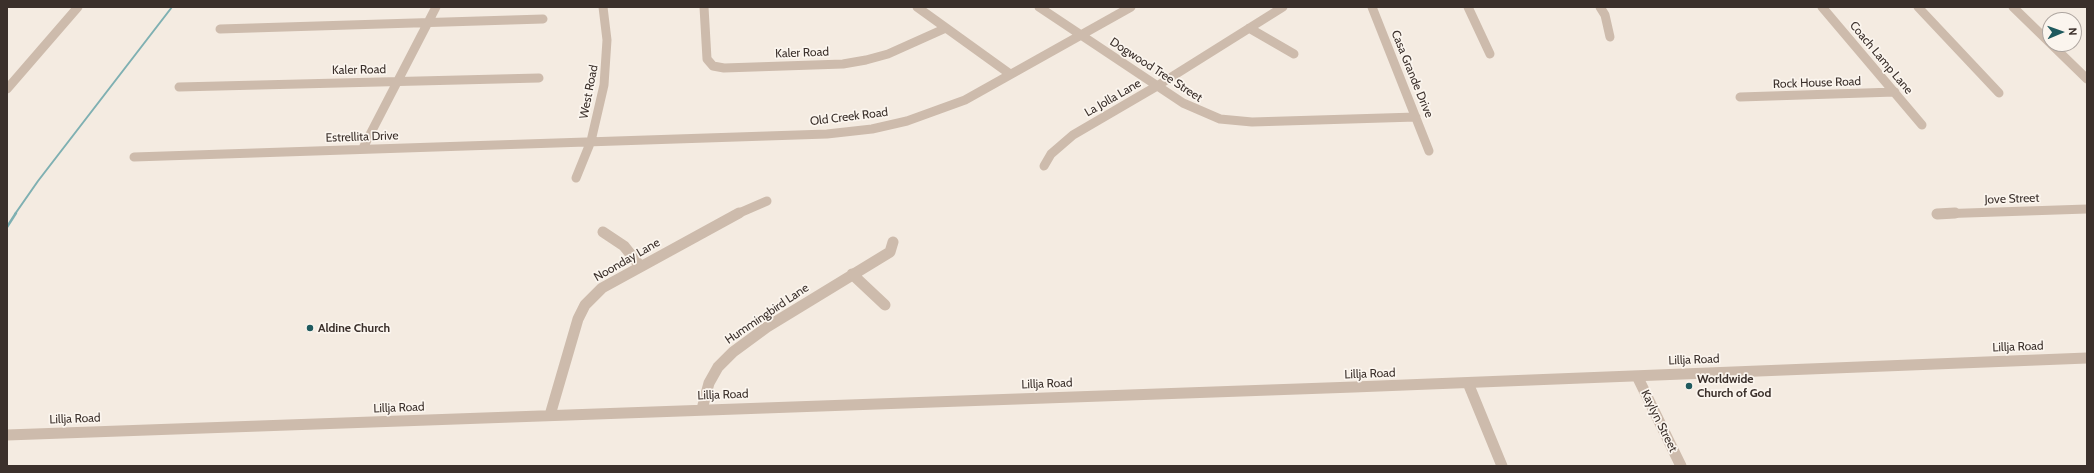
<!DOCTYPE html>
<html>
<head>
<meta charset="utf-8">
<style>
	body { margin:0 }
	#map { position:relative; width:2094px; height:473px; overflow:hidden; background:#f4ebe1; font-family:Cabin,sans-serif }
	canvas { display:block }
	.frame { position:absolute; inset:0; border:8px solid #3b302b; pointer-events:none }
	.north { position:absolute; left:2042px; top:12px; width:40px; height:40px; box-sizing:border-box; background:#fbf5ee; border:1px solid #aea6a0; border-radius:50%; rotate:88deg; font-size:11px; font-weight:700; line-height:16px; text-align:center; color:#3b302b }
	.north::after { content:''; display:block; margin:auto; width:14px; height:18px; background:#1f5a5e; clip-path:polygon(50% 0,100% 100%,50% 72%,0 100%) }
</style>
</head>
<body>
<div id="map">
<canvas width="2094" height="473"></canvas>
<div class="frame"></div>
<div class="north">N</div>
</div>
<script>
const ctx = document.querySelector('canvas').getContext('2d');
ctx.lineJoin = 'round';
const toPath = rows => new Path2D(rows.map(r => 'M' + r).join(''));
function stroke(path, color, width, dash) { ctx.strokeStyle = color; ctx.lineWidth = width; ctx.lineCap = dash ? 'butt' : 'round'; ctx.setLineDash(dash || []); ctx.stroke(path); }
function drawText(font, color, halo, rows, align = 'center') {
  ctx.font = font + ' Cabin,sans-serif'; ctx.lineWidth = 3.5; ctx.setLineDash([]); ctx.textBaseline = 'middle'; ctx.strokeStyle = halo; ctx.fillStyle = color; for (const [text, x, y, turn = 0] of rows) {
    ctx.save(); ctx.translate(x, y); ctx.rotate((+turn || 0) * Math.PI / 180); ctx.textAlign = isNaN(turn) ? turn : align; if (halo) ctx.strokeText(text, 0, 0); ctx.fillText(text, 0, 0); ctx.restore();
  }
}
stroke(toPath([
	[15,214,38,181,172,7]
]), '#7fb0b2', 2);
stroke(toPath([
	[7,227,16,213]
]), '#7fb0b2', 2.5);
stroke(toPath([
	[704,7,707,59,713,66,724,68,843,64,866,60,888,54,946,28],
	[917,7,1010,74],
	[1039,7,1183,103,1220,119,1252,122,1416,117],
	[1372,7,1429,151],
	[1468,7,1490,54],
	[1600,7,1605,15,1610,37],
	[1822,7,1922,125],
	[1918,7,1999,93],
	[2013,7,2050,43],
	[1249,28,1294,54],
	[220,29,543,19],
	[2051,44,2087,79],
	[179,87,539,78],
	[7,89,78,7],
	[1740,97,1895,92],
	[363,148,436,7],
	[134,157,827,134,872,129,907,121,965,100,1131,7],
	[1044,166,1051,154,1073,135,1157,86,1283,7],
	[576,178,591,141,604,85,607,40,603,7],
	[737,214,767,201],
	[1937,214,2087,209]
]), '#cdbbac', 9);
stroke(toPath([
	[1937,214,1955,213],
	[603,232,624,246,640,266],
	[852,274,885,305],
	[1637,376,1681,466],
	[1468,383,1502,466],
	[702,409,709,383,718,367,733,352,767,327,890,252,893,242],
	[550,415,578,319,585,305,602,288,739,213],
	[7,435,1354,387,2087,358]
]), '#cdbbac', 11);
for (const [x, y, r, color] of [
	[310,328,4,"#1f5a5e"],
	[1689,386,4,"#1f5a5e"]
]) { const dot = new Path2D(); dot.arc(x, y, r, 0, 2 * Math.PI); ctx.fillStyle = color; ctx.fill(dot); stroke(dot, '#fbf5ee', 1.5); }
drawText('12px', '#3b302b', '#fbf5ee', [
	["Kaler Road",802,53,-2],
	["Coach Lamp Lane",1881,58,50],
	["Kaler Road",359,70,-1],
	["Dogwood Tree Street",1156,70,33],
	["Casa Grande Drive",1412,74,68],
	["Rock House Road",1817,83,-2],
	["West Road",589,92,-79],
	["La Jolla Lane",1113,98,-30],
	["Old Creek Road",849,117,-7],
	["Estrellita Drive",362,137,-2],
	["Jove Street",2012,199,-2],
	["Noonday Lane",627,260,-30],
	["Hummingbird Lane",767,314,-34],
	["Lillja Road",2018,347,-2],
	["Lillja Road",1694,360,-2],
	["Lillja Road",1370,374,-2],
	["Lillja Road",1047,384,-2],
	["Lillja Road",723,395,-2],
	["Lillja Road",399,408,-2],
	["Lillja Road",75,419,-2],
	["Kaylyn Street",1659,421,64]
]);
drawText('bold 12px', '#3b302b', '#fbf5ee', [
	["Aldine Church",318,328],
	["Worldwide",1697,379],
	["Church of God",1697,393]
], 'left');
</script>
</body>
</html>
